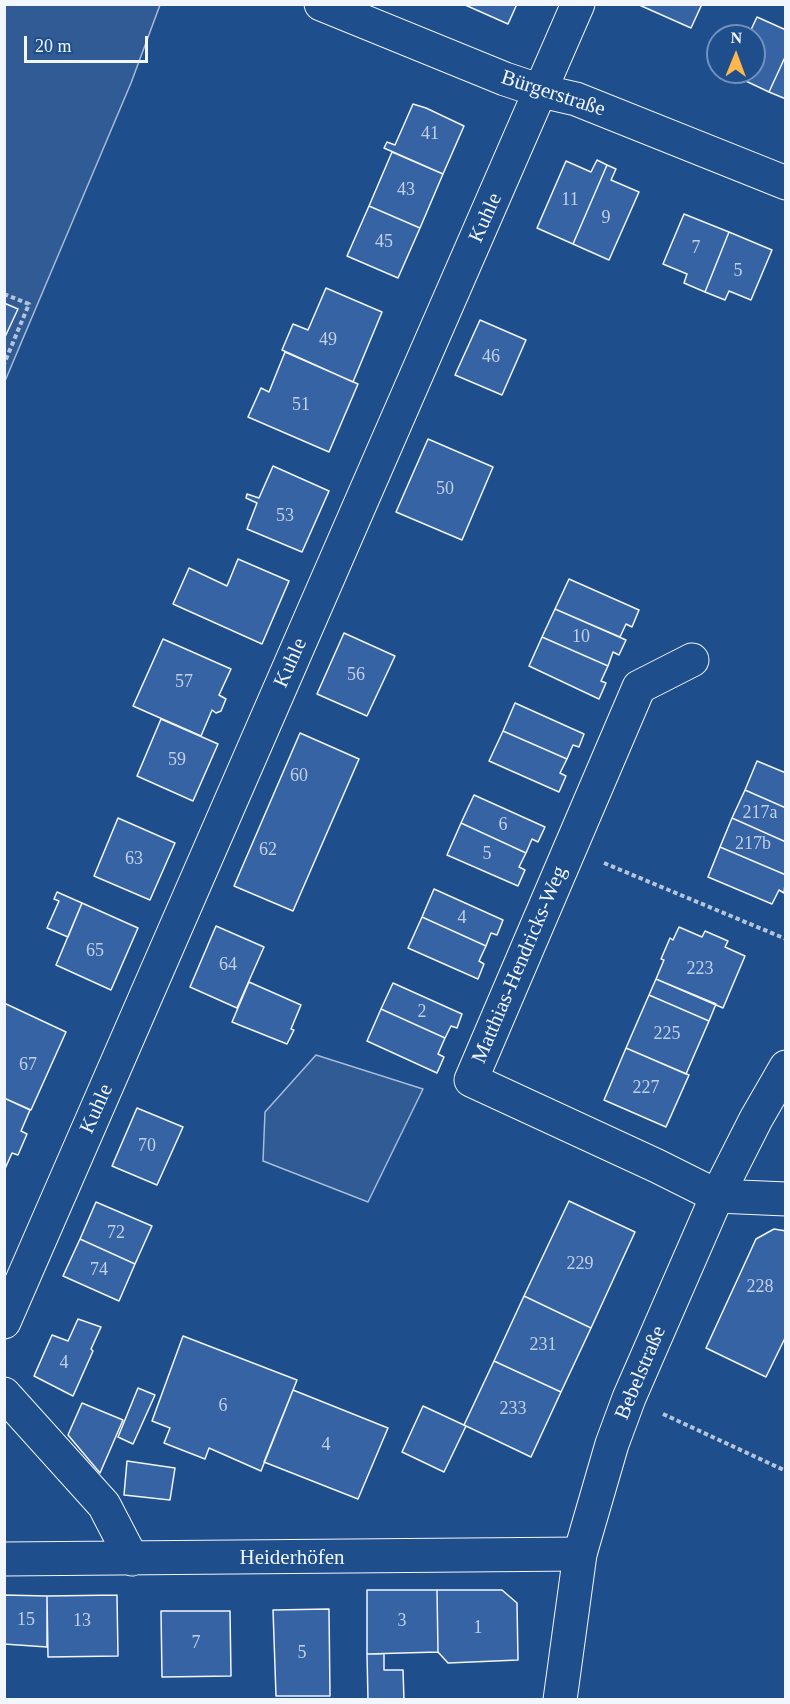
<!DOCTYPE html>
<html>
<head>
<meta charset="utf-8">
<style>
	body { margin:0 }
	#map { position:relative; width:790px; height:1704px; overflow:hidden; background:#1f4e8c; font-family:"Times New Roman",serif }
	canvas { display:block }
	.frame { position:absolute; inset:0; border:6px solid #f2f6ff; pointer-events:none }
	.north { position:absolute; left:706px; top:24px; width:60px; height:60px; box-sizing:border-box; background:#1f4e8c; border:2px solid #7391ba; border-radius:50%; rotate:1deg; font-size:16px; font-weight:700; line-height:24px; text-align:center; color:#f2f6ff }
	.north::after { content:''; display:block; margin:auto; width:21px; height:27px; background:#ffb74d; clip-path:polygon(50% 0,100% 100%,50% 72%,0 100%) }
	.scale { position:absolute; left:24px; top:36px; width:124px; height:27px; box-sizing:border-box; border:3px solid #f2f6ff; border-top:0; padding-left:8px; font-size:18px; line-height:21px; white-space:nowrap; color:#f2f6ff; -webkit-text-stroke:4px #1f4e8c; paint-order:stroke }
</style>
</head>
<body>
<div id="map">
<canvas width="790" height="1704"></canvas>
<div class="frame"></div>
<div class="north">N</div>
<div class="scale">20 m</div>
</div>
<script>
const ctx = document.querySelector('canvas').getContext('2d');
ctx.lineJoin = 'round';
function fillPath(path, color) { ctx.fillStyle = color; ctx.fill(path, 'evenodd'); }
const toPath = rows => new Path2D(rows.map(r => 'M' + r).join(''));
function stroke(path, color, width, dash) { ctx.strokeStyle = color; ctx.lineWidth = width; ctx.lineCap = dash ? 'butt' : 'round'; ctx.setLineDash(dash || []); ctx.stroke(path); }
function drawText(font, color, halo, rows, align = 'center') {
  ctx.font = font + ' "Times New Roman",serif'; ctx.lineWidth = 4.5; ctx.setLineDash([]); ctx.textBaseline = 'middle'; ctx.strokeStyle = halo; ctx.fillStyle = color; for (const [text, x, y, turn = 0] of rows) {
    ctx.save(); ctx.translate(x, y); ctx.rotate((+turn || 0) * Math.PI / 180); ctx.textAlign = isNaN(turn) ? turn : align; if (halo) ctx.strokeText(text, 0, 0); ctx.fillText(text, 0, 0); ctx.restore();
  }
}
const green = toPath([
	[5,5,160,5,131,83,5,381,5,5],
	[316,1055,423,1089,368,1202,263,1161,265,1112,316,1055]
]);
fillPath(green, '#305b95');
stroke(green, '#a8bbd7', 1.5);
const building = toPath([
	[463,4,517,4,508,24,463,4],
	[637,4,702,4,691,28,637,4],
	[757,17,786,30,786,55,769,92,731,74,732,72,754,72,754,36,748,36,757,17],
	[786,55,786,99,769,92,786,55],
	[413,104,426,108,464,126,443,174,384,148,387,142,395,145,413,104],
	[392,152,443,174,420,228,369,206,392,152],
	[597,160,607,165,573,244,537,228,566,161,591,172,597,160],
	[607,165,616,169,611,180,639,192,609,260,573,244,607,165],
	[369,206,420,228,398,278,347,256,369,206],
	[684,214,729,232,705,292,684,283,687,274,663,264,684,214],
	[729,232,772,250,751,300,729,291,725,300,705,292,729,232],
	[326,288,382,312,353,382,282,350,293,324,308,330,326,288],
	[4,303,18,309,4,339,4,303],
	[480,320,526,340,502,395,455,375,480,320],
	[285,352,358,384,329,452,248,417,261,388,269,392,285,352],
	[428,439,493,467,462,540,396,512,428,439],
	[273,466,329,491,302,552,247,529,257,503,246,498,247,494,259,498,273,466],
	[238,559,289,581,262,644,173,604,189,568,227,586,238,559],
	[569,579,639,610,632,627,626,624,620,637,555,609,569,579],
	[555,609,626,640,619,655,613,652,608,666,542,637,555,609],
	[344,633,395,656,367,716,317,694,344,633],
	[542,637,608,666,601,681,606,683,599,699,529,666,542,637],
	[163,639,231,669,219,695,226,699,221,711,216,713,212,710,201,736,133,706,163,639],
	[515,703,584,734,579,747,573,745,567,759,503,731,515,703],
	[161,719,218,744,193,801,137,776,161,719],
	[503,731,567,759,560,773,566,776,559,792,489,761,503,731],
	[300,733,359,759,293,911,234,886,300,733],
	[757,761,786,773,786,808,745,790,757,761],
	[745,790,786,808,786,842,732,818,745,790],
	[474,795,545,827,538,842,532,839,526,853,461,823,474,795],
	[118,818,175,843,150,900,94,876,118,818],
	[732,818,786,842,786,875,720,847,732,818],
	[461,823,526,853,519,867,525,870,518,886,447,855,461,823],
	[720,847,786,875,784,893,779,890,772,904,708,877,720,847],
	[434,889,503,920,497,935,491,933,486,946,422,917,434,889],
	[57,892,82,903,68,937,47,928,59,901,54,899,57,892],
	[82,903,138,928,111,990,56,965,82,903],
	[422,917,486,946,479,961,484,964,478,979,408,948,422,917],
	[216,926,264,947,237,1008,190,987,216,926],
	[679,927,702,937,705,931,728,941,725,947,745,956,723,1008,656,979,664,960,661,959,670,938,673,940,679,927],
	[656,979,716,1004,709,1021,649,995,656,979],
	[249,982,301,1005,291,1029,294,1030,287,1044,232,1022,249,982],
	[393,983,462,1014,457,1028,451,1026,445,1038,381,1009,393,983],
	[649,995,709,1021,686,1074,626,1048,649,995],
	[4,1003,66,1032,31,1110,4,1098,4,1003],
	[381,1009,445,1038,438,1054,444,1057,437,1073,367,1041,381,1009],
	[626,1048,689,1075,666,1127,604,1100,626,1048],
	[4,1098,30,1110,21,1131,27,1134,18,1155,12,1153,4,1171,4,1098],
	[137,1108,183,1127,157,1185,112,1166,137,1108],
	[569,1201,635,1232,591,1328,524,1296,569,1201],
	[96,1202,152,1226,135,1264,80,1239,96,1202],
	[774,1229,786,1231,786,1336,766,1377,706,1348,756,1239,774,1229],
	[80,1239,135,1264,119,1301,63,1276,80,1239],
	[524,1296,591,1328,561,1392,494,1361,524,1296],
	[78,1319,101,1327,91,1349,93,1351,73,1396,34,1376,52,1335,68,1341,78,1319],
	[183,1336,297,1380,261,1471,209,1448,205,1459,164,1443,170,1428,152,1421,183,1336],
	[494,1361,561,1392,531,1457,464,1425,494,1361],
	[138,1388,155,1395,133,1444,118,1437,138,1388],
	[293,1390,388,1428,358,1499,264,1462,293,1390],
	[82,1403,123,1420,100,1473,68,1435,82,1403],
	[423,1406,466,1426,444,1472,402,1452,423,1406],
	[127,1461,175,1468,170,1500,124,1495,127,1461],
	[367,1590,437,1590,438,1652,367,1654,367,1590],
	[437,1590,502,1590,517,1603,518,1660,448,1663,438,1652,437,1590],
	[4,1595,47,1596,47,1647,4,1644,4,1595],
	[117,1595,118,1656,48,1657,47,1596,117,1595],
	[329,1609,330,1696,276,1696,273,1610,329,1609],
	[161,1611,230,1611,231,1676,162,1677,161,1611],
	[367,1654,384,1654,384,1670,403,1670,404,1700,368,1700,367,1654]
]);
fillPath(building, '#3563a3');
stroke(building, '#f2f6ff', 1.5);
const minor = toPath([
	[321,4,505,79,541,91,576,99,786,183],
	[692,660,639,687,471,1080,657,1166,717,1196,786,1199],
	[4,1322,578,4],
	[4,1394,104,1505,132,1559],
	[4,1559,580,1554]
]);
const tertiary = toPath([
	[560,1700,580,1554,612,1444,629,1398,717,1196,756,1119,786,1067]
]);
stroke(minor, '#f2f6ff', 35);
stroke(tertiary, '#f2f6ff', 35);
stroke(toPath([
	[4,294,29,304,4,364],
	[604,863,786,939],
	[663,1414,786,1471]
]), '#b3c4dc', 4, [4.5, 3]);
stroke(minor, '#1f4e8c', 33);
stroke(tertiary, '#1f4e8c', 33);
drawText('18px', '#c3d1e8', null, [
	["41",430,134],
	["43",406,190],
	["11",570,200],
	["9",606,218],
	["45",384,242],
	["7",696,248],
	["5",738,271],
	["49",328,340],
	["46",491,357],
	["51",301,405],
	["50",445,489],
	["53",285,516],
	["10",581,637],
	["56",356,675],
	["57",184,682],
	["59",177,760],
	["60",299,776],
	["217a",760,813],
	["6",503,825],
	["217b",753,844],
	["62",268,850],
	["5",487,854],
	["63",134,859],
	["4",462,918],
	["65",95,951],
	["64",228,965],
	["223",700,969],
	["2",422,1012],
	["225",667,1034],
	["67",28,1065],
	["227",646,1088],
	["70",147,1146],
	["72",116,1233],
	["229",580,1264],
	["74",99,1270],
	["228",760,1287],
	["231",543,1345],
	["4",64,1363],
	["6",223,1406],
	["233",513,1409],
	["4",326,1445],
	["15",26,1620],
	["13",82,1621],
	["3",402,1621],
	["1",478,1628],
	["7",196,1643],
	["5",302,1653]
]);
drawText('21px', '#f2f6ff', '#1f4e8c', [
	["Bürgerstraße",553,94,18],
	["Kuhle",486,218,-66],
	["Kuhle",291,663,-66],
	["Matthias-Hendricks-Weg",520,965,-67],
	["Kuhle",97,1109,-66],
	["Bebelstraße",641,1373,-67],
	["Heiderhöfen",292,1558]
]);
</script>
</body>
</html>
